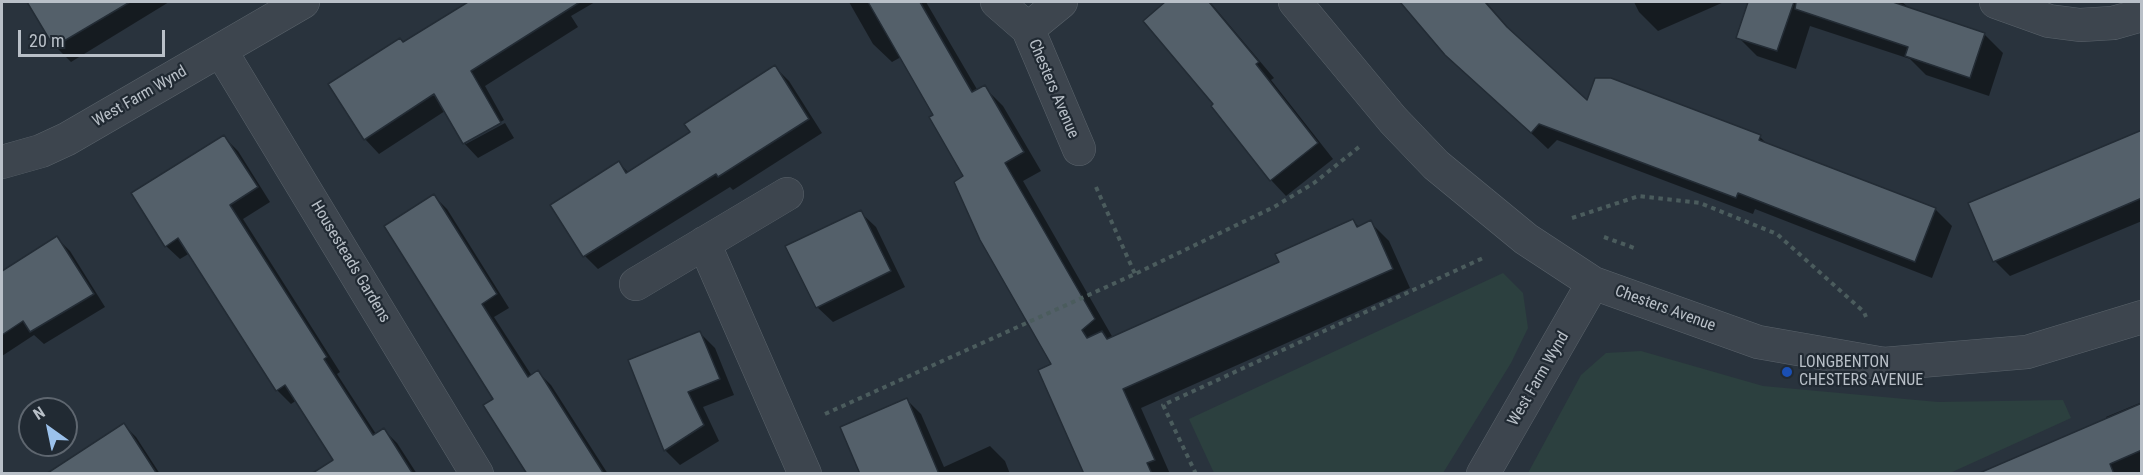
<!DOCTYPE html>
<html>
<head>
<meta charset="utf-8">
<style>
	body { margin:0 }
	#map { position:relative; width:2143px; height:475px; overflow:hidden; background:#29333d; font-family:"Roboto Condensed",sans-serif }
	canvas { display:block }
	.frame { position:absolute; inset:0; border:3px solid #b9c0c8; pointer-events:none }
	.north { position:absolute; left:18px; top:397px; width:60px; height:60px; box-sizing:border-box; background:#212a33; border:2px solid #5e666f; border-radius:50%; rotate:327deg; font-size:16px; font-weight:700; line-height:24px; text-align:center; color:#b9c0c8 }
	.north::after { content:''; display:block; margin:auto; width:21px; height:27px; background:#9bc1eb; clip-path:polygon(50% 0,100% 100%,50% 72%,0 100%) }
	.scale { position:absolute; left:18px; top:30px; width:147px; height:27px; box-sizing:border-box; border:3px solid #b9c0c8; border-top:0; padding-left:8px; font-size:18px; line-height:21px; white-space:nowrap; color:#b9c0c8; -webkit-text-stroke:4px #212a33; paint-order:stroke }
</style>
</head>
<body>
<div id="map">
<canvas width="2143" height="475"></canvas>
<div class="frame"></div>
<div class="north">N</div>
<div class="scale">20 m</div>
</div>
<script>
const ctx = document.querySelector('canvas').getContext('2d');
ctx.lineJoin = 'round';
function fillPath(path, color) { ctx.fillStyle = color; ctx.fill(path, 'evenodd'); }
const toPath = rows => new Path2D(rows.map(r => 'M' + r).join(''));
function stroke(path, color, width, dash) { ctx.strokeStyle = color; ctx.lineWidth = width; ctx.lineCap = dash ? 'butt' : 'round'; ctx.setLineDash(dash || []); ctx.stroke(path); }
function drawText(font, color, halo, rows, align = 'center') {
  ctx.font = font + ' "Roboto Condensed",sans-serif'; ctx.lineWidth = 4.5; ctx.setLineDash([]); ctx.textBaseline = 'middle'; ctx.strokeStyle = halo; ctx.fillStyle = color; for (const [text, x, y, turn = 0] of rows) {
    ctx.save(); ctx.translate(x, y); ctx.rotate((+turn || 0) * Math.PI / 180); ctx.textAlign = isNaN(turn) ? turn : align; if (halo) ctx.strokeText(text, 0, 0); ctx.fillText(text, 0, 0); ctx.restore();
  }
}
fillPath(toPath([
	[1503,273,1523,293,1528,328,1511,363,1443,473,1214,473,1189,419],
	[1641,351,1763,386,1938,402,2063,400,2071,418,1950,473,1528,473,1581,375,1606,353]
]), '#2c403f');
fillPath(toPath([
	[29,2,169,2,71,62,55,46],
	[471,2,595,2,571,16,578,27,485,86,504,120,466,141,466,144,505,123,514,138,478,158,464,143,445,111,379,154,365,139,404,44],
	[849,2,926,2,978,91,984,87,1003,106,1041,171,1023,181,1113,338,1281,263,1353,221,1360,228,1370,222,1389,241,1410,288,1141,408,1170,474,1086,474,1053,365,935,116,901,57,892,62,873,44],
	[1168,2,1210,2,1274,78,1271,80,1333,159,1286,196,1271,180,1215,104,1145,21],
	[1402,2,1486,2,1518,39,1587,102,1760,137,1768,145,1935,209,1952,226,1932,278,1755,209,1753,214,1557,140,1548,149,1445,52],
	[1634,2,1724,2,1658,31,1639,12],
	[1750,2,1902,2,1909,8,1984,34,2003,53,1989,96,1926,75,1910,59,1810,26,1796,69,1757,56,1738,37],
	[775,67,789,81,822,133,733,190,730,187,598,269,585,256,619,163,629,173,692,132],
	[2142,131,2142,221,2010,276,1995,261],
	[224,137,238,151,270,202,243,219,340,372,337,374,376,434,383,429,397,443,417,474,336,474,335,460,297,400,291,404,277,390,190,253,180,259,166,246],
	[434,196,447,209,509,308,494,317,532,376,538,372,551,385,608,474,529,474,495,399],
	[860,212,876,227,905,287,833,322,817,307],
	[57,238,70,251,105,307,44,344,34,335,2,356,2,272],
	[700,333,715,348,734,395,703,407,719,441,680,465,665,450],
	[907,400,921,414,944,467,990,446,1005,461,1010,474,862,474],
	[2142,402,2142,473,1980,474,2107,420,2106,417],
	[124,425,136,437,160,474,81,474]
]), '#0007');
const building = toPath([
	[27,2,130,2,54,47,27,2],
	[468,2,580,2,471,71,501,123,463,144,434,94,364,140,328,84,400,38,403,42,468,2],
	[868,2,920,2,972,92,985,85,1024,152,1005,163,1095,319,1082,330,1087,338,1102,331,1107,339,1279,262,1275,254,1353,219,1357,227,1371,220,1393,269,1123,389,1155,460,1147,463,1152,474,1084,474,1038,370,1051,364,980,240,954,182,963,176,929,117,933,115,868,2],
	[1165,2,1209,2,1259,62,1256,64,1318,143,1270,181,1211,106,1213,104,1143,21,1165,2],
	[1400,2,1485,2,1507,27,1587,100,1595,78,1611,78,1761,135,1759,140,1936,208,1915,262,1738,193,1736,198,1539,124,1531,133,1445,55,1400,2],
	[1748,2,1794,2,1777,51,1736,38,1748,2],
	[1796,2,1893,2,1985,33,1970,78,1905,56,1908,47,1795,9,1796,2],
	[775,65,809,119,718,177,716,174,583,257,550,205,619,161,626,173,690,132,684,124,775,65],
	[2142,130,2142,198,1993,262,1968,203,2142,130],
	[224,135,258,187,230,205,327,357,324,359,373,435,384,428,413,474,311,474,333,460,285,385,276,391,178,238,165,247,131,193,224,135],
	[434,194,497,294,482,304,528,377,538,370,604,474,527,474,483,405,493,399,384,226,434,194],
	[861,210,891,271,816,308,785,246,861,210],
	[57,236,94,294,30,332,23,321,2,335,2,271,57,236],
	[700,331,720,379,688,392,704,425,664,451,628,360,700,331],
	[907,398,939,474,860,474,840,427,907,398],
	[2142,403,2142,450,2110,464,2114,474,1977,474,2142,403],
	[124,423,157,474,46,474,124,423]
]);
fillPath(building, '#54606a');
stroke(building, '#232c35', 1.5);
const minor = toPath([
	[997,2,1028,29,1079,149],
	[1295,2,1393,120,1436,165,1526,239,1593,283,1758,342,1884,364,2027,352,2142,317],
	[1996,2,2049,21,2080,25,2113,23,2142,15],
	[1028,29,1061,2],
	[221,51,477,474],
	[2,162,41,151,67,139,303,2],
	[704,243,805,474],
	[636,284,787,194],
	[1483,474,1593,283]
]);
stroke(minor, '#5a636b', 34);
stroke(toPath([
	[1096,187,1135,274],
	[1572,218,1639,196,1700,203,1777,234,1864,312,1866,317],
	[1604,237,1637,249],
	[825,414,1135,274,1274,207,1314,183,1359,147],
	[1196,474,1163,405,1483,258]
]), '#4b5c5d', 4, [4.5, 4.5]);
stroke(minor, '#3d454e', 33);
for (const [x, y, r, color] of [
	[1787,372,6,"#1a4fb4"]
]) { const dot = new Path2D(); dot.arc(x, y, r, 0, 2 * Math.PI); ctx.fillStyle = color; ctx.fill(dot); stroke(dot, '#212a33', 2); }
drawText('16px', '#b9c0c8', '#212a33', [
	["Chesters Avenue",1053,89,67],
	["West Farm Wynd",140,97,-30],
	["Housesteads Gardens",350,262,59],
	["Chesters Avenue",1665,309,20],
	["West Farm Wynd",1539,379,-60]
]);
drawText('16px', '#b9c0c8', '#212a33', [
	["LONGBENTON",1799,363],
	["CHESTERS AVENUE",1799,381]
], 'left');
</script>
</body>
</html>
